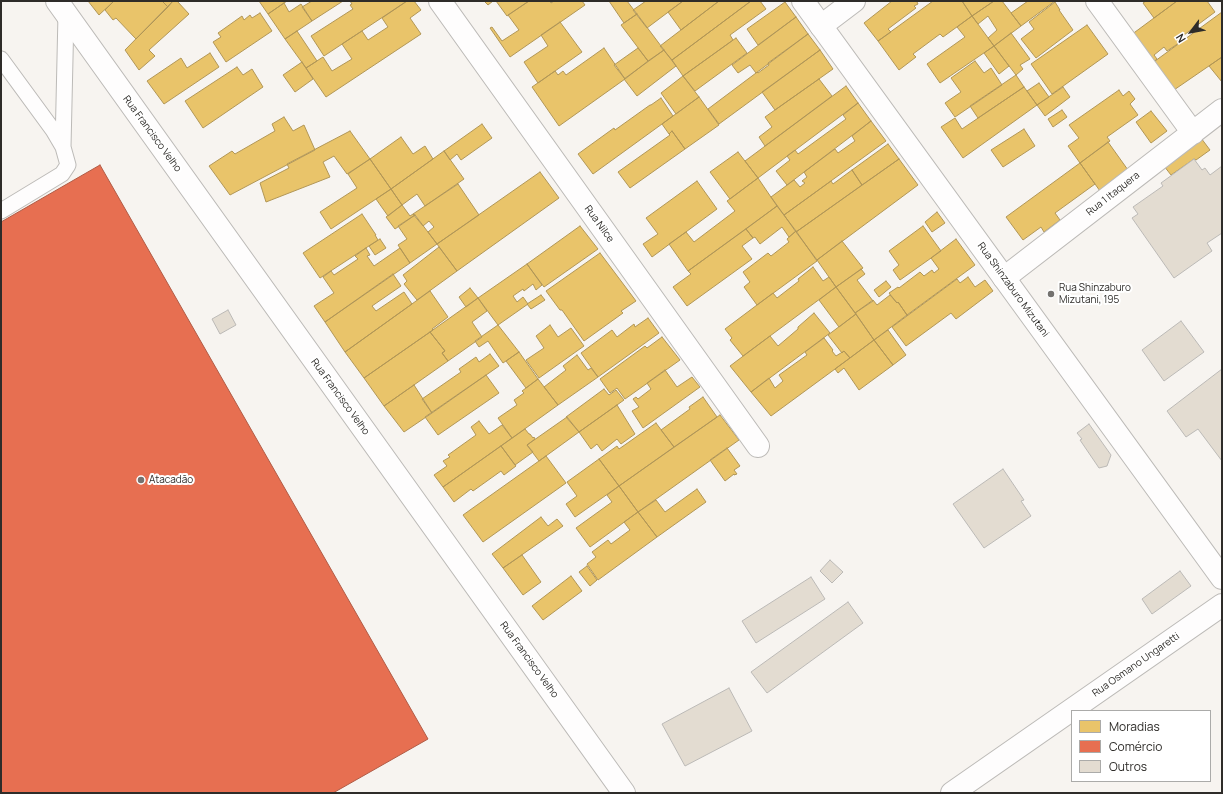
<!DOCTYPE html>
<html>
<head>
<meta charset="utf-8">
<style>
	body { margin:0 }
	#map { position:relative; width:1223px; height:794px; overflow:hidden; background:#f7f4f0; font-family:Manrope,sans-serif }
	canvas { display:block }
	.frame { position:absolute; inset:0; border:2px solid #2e2c29; pointer-events:none }
	.legend { position:absolute; left:1071px; top:710px; width:140px; height:72px; box-sizing:border-box; background:#fff; border:1px solid #ababa9; margin:0; padding:5px 7px; list-style:none; font-size:12px; color:#2e2c29 }
	.legend li { display:flex; align-items:center; gap:8px; height:20px }
	.legend b { width:20px; border:1px solid #ababa9 }
	.north { position:absolute; left:1171px; top:12px; width:40px; height:40px; -webkit-text-stroke:3px #fff; paint-order:stroke; rotate:238deg; font-size:11px; font-weight:700; line-height:16px; text-align:center; color:#2e2c29 }
	.north::after { content:''; display:block; margin:auto; width:14px; height:18px; background:#2e2c29; clip-path:polygon(50% 0,100% 100%,50% 72%,0 100%) }
</style>
</head>
<body>
<div id="map">
<canvas width="1223" height="794"></canvas>
<div class="frame"></div>
<ul class="legend">
<li><b style="height:11px;background:#e9c46a"></b>Moradias</li>
<li><b style="height:11px;background:#e76f51"></b>Comércio</li>
<li><b style="height:11px;background:#e3dcd1"></b>Outros</li>
</ul>
<div class="north">N</div>
</div>
<script>
const ctx = document.querySelector('canvas').getContext('2d');
ctx.lineJoin = 'round';
function fillPath(path, color) { ctx.fillStyle = color; ctx.fill(path, 'evenodd'); }
const toPath = rows => new Path2D(rows.map(r => 'M' + r).join(''));
function stroke(path, color, width, dash) { ctx.strokeStyle = color; ctx.lineWidth = width; ctx.lineCap = dash ? 'butt' : 'round'; ctx.setLineDash(dash || []); ctx.stroke(path); }
function drawText(font, color, halo, rows, align = 'center') {
  ctx.font = font + ' Manrope,sans-serif'; ctx.lineWidth = 4; ctx.setLineDash([]); ctx.textBaseline = 'middle'; ctx.strokeStyle = halo; ctx.fillStyle = color; for (const [text, x, y, turn = 0] of rows) {
    ctx.save(); ctx.translate(x, y); ctx.rotate((+turn || 0) * Math.PI / 180); ctx.textAlign = isNaN(turn) ? turn : align; if (halo) ctx.strokeText(text, 0, 0); ctx.fillText(text, 0, 0); ctx.restore();
  }
}
const homes = toPath([
	[88,1,114,1,99,15,88,1],
	[114,1,162,1,168,7,136,39,116,18,113,20,105,10,114,1],
	[162,1,173,1,168,7,162,1],
	[173,1,177,1,189,14,149,50,155,56,139,70,125,50,173,1],
	[259,1,287,1,268,14,259,1],
	[312,1,343,1,312,21,302,7,312,1],
	[350,1,407,1,324,56,311,36,353,9,350,5,352,4,350,1],
	[407,1,414,1,421,10,410,18,421,34,326,97,306,68,323,57,332,71,352,59,342,44,362,31,368,40,388,27,382,18,407,1],
	[484,1,493,1,488,5,484,1],
	[496,1,529,1,507,16,496,1],
	[529,1,550,1,551,3,554,1,582,1,585,5,510,57,490,28,492,27,502,41,519,30,508,15,529,1],
	[609,1,627,1,637,14,624,23,609,1],
	[646,1,683,1,647,28,633,10,646,1],
	[683,1,719,1,681,30,668,12,683,1],
	[719,1,751,1,672,60,660,46,719,1],
	[751,1,760,1,766,9,730,35,733,40,683,76,672,60,751,1],
	[892,1,919,1,917,2,918,4,914,6,916,8,888,29,891,32,878,41,864,23,892,1],
	[933,1,962,1,972,16,943,37,940,34,913,54,916,57,899,70,878,41,933,1],
	[962,1,994,1,972,16,962,1],
	[994,1,1002,1,1021,26,994,46,988,38,997,30,988,16,978,24,972,16,994,1],
	[1028,1,1055,1,1021,26,1011,13,1028,1],
	[1146,1,1177,1,1154,18,1143,3,1146,1],
	[1177,1,1207,1,1215,12,1180,38,1182,41,1167,51,1164,47,1154,55,1157,59,1151,64,1131,35,1177,1],
	[785,2,796,17,758,45,747,29,785,2],
	[1055,2,1060,10,1059,10,1073,30,1036,58,1021,39,1034,29,1029,22,1055,2],
	[284,3,289,12,301,4,312,21,285,39,268,14,284,3],
	[1222,12,1222,57,1171,92,1151,64,1222,12],
	[260,13,272,31,226,62,213,42,221,37,218,33,242,16,244,20,250,15,252,18,260,13],
	[637,14,664,50,648,61,621,25,637,14],
	[972,16,994,46,940,83,927,64,965,37,957,27,972,16],
	[796,17,808,34,756,73,750,65,738,73,732,65,796,17],
	[560,22,582,52,538,83,524,62,548,46,541,35,560,22],
	[1087,25,1108,54,1052,94,1031,64,1087,25],
	[297,31,317,61,306,68,285,39,297,31],
	[1011,33,1030,59,1020,65,1023,69,1016,75,994,46,1011,33],
	[808,34,820,50,719,124,708,109,756,73,757,72,758,73,769,65,768,63,808,34],
	[736,38,747,53,695,91,683,76,736,38],
	[994,46,1009,66,999,74,984,53,994,46],
	[604,48,625,79,559,126,532,87,555,71,558,75,563,71,566,75,604,48],
	[638,48,648,61,625,79,614,65,638,48],
	[664,50,676,66,637,96,624,79,664,50],
	[820,50,833,69,775,110,762,92,820,50],
	[210,53,219,67,164,104,147,81,181,58,187,68,210,53],
	[1222,57,1222,82,1209,66,1222,57],
	[975,61,984,73,991,68,1002,85,955,117,945,103,961,92,951,78,975,61],
	[302,62,313,79,295,92,283,75,302,62],
	[237,67,243,75,252,69,263,87,203,128,185,101,237,67],
	[1016,75,1024,87,978,118,970,106,1016,75],
	[683,76,699,97,676,114,661,93,683,76],
	[819,79,832,96,765,146,759,137,772,127,765,117,819,79],
	[1039,83,1049,97,1037,105,1027,91,1039,83],
	[846,86,858,103,758,178,745,161,846,86],
	[1024,87,1037,105,963,158,941,127,955,118,962,129,1024,87],
	[1063,87,1070,97,1045,116,1037,105,1063,87],
	[1119,90,1123,96,1129,91,1135,99,1130,104,1138,115,1107,137,1110,141,1080,163,1068,146,1079,138,1069,125,1119,90],
	[699,97,719,125,685,149,672,131,669,134,662,124,699,97],
	[661,98,673,116,593,174,578,154,614,128,615,130,650,105,651,105,661,98],
	[858,103,871,121,787,185,776,171,790,160,787,156,795,150,798,154,846,119,843,115,858,103],
	[1062,110,1067,117,1053,127,1048,119,1062,110],
	[1151,111,1167,131,1151,143,1136,122,1151,111],
	[284,117,293,131,304,125,315,150,230,195,209,166,232,151,235,154,275,131,272,124,284,117],
	[871,121,886,141,784,215,771,197,794,180,800,187,805,183,802,181,807,177,804,172,835,149,838,153,855,141,852,136,871,121],
	[482,124,492,138,461,160,457,154,450,160,444,151,482,124],
	[1024,129,1035,146,1003,167,991,150,1024,129],
	[350,131,370,159,347,174,334,156,323,162,330,177,266,202,260,183,289,168,287,164,350,131],
	[672,131,685,149,630,188,618,172,670,135,669,134,672,131],
	[401,137,413,154,425,146,433,159,391,189,370,159,401,137],
	[1201,138,1210,150,1196,160,1194,159,1171,175,1164,166,1201,138],
	[1108,142,1128,170,1100,191,1080,163,1108,142],
	[888,144,899,159,862,185,852,170,888,144],
	[444,151,464,179,425,206,417,194,402,205,391,189,444,151],
	[738,152,758,178,730,199,710,172,738,152],
	[370,159,391,189,331,229,320,212,357,188,348,174,370,159],
	[899,159,918,185,817,260,796,232,899,159],
	[1080,163,1095,184,1055,213,1060,220,1044,232,1041,227,1023,240,1006,217,1080,163],
	[852,170,862,185,796,232,784,215,831,181,833,184,852,170],
	[540,172,559,198,457,271,437,244,540,172],
	[758,178,777,206,688,271,669,244,686,232,694,242,735,211,727,201,758,178],
	[697,181,717,209,652,257,643,244,658,234,646,218,697,181],
	[458,184,479,215,437,244,428,232,434,227,429,221,423,226,413,214,458,184],
	[391,189,402,205,388,216,376,199,391,189],
	[402,205,410,216,413,214,415,215,395,229,386,217,402,205],
	[777,206,796,231,789,237,782,227,760,244,755,237,753,238,746,229,777,206],
	[937,212,945,223,932,232,925,222,937,212],
	[362,214,376,235,375,235,378,240,320,278,303,253,362,214],
	[415,215,437,244,410,263,398,245,407,239,398,226,415,215],
	[580,226,598,249,544,287,527,264,580,226],
	[923,226,941,251,900,280,893,270,899,265,889,251,923,226],
	[746,229,753,238,742,246,752,259,687,306,673,287,691,274,688,271,746,229],
	[796,231,817,261,757,305,744,287,750,282,743,272,768,253,771,256,789,242,787,239,796,231],
	[380,239,386,248,375,255,369,246,380,239],
	[956,239,975,265,907,315,898,302,897,303,889,293,898,287,899,288,920,272,924,276,932,270,934,273,939,269,931,258,956,239],
	[842,241,863,268,836,287,817,260,842,241],
	[439,247,457,271,417,300,404,284,407,281,403,275,439,247],
	[366,248,370,255,367,256,374,266,400,248,410,263,325,322,314,306,334,293,323,277,331,271,334,275,358,259,355,256,366,248],
	[600,253,636,301,621,311,623,313,584,341,562,310,560,310,546,291,600,253],
	[527,264,542,285,536,290,533,284,524,291,523,289,513,296,517,302,523,297,528,304,498,325,478,298,527,264],
	[813,267,823,281,829,277,836,287,743,356,730,340,732,338,725,329,773,293,777,298,799,281,798,279,813,267],
	[861,269,865,274,857,280,873,301,855,313,836,287,861,269],
	[393,274,401,286,372,306,376,311,404,292,412,304,345,352,325,322,393,274],
	[968,277,975,287,985,280,993,291,956,319,951,313,906,346,892,327,957,279,960,283,968,277],
	[886,281,891,287,879,297,874,290,886,281],
	[836,287,856,314,839,327,819,300,836,287],
	[470,288,478,298,466,307,459,297,470,288],
	[430,291,448,317,432,329,433,330,364,378,345,352,430,291],
	[541,295,545,300,531,309,527,304,541,295],
	[890,295,897,303,898,302,907,315,874,340,855,313,873,300,877,305,890,295],
	[478,298,487,311,472,322,482,337,448,361,442,353,445,351,430,332,478,298],
	[814,313,830,333,751,392,730,366,770,336,778,346,798,329,798,327,814,313],
	[856,314,874,340,850,358,844,351,842,353,828,335,856,314],
	[648,318,659,333,598,377,581,353,612,330,617,337,634,324,635,327,648,318],
	[498,325,519,352,503,363,488,341,479,347,475,341,498,325],
	[550,325,558,337,571,328,584,346,539,378,526,360,544,348,536,336,550,325],
	[888,330,906,355,893,365,874,340,888,330],
	[430,332,445,351,442,353,448,361,384,406,364,378,430,332],
	[662,337,680,360,625,399,617,388,610,393,600,379,645,346,647,348,662,337],
	[824,338,833,350,832,351,836,356,844,351,850,358,771,416,751,392,769,378,775,388,783,381,779,375,807,355,805,352,824,338],
	[874,340,893,365,859,390,844,368,838,373,835,369,874,340],
	[519,352,538,379,526,388,506,361,519,352],
	[490,354,499,366,432,413,422,399,461,372,459,369,476,357,479,362,490,354],
	[577,355,588,370,591,368,598,377,558,405,544,387,566,370,563,366,577,355],
	[665,370,677,387,692,377,700,387,643,428,632,411,639,407,633,399,636,397,638,399,651,389,647,383,665,370],
	[486,375,499,393,438,435,425,417,486,375],
	[538,379,558,405,512,438,498,418,517,405,514,400,524,393,522,391,538,379],
	[414,385,432,413,404,432,384,406,414,385],
	[604,389,609,395,616,390,624,400,579,432,566,417,604,389],
	[703,397,717,417,674,447,661,430,690,409,689,407,703,397],
	[617,405,635,434,621,444,617,439,602,451,597,444,591,449,579,432,617,405],
	[720,415,739,440,638,512,619,486,720,415],
	[567,417,579,432,539,461,527,445,567,417],
	[479,421,489,434,502,425,512,438,443,487,434,475,447,466,443,461,450,457,448,455,476,435,471,427,479,421],
	[656,423,674,447,619,486,599,459,617,446,619,449,656,423],
	[525,429,529,434,530,434,533,438,534,437,535,439,527,445,533,452,515,465,501,446,525,429],
	[501,446,516,466,504,475,501,471,473,491,471,489,454,502,443,487,501,446],
	[727,448,740,466,734,470,737,474,734,475,734,474,725,481,710,460,727,448],
	[546,456,566,483,483,542,463,515,546,456],
	[599,459,619,486,575,517,566,504,577,496,567,482,599,459],
	[619,486,638,512,590,547,576,528,612,502,607,495,619,486],
	[697,489,706,502,657,537,638,512,656,500,665,512,697,489],
	[638,512,657,537,598,580,587,564,596,557,592,552,608,540,611,544,630,530,624,522,638,512],
	[541,517,548,526,557,519,563,526,503,568,492,554,541,517],
	[522,555,541,582,523,595,503,568,522,555],
	[587,566,597,580,590,586,579,572,587,566],
	[571,576,582,591,543,620,532,606,571,576]
]);
fillPath(homes, '#e9c46a');
stroke(homes, '#b19656', 1);
const shops = toPath([
	[100,165,428,739,333,793,1,793,1,222,100,165]
]);
fillPath(shops, '#e76f51');
stroke(shops, '#b05b45', 1);
const building = toPath([
	[1194,159,1202,170,1205,168,1210,175,1222,166,1222,233,1207,243,1212,251,1174,278,1132,218,1138,214,1133,207,1163,186,1161,183,1194,159],
	[228,310,236,325,220,334,212,319,228,310],
	[1181,321,1204,352,1164,381,1142,350,1181,321],
	[1222,369,1222,461,1198,429,1186,437,1167,411,1222,369],
	[1089,424,1111,455,1107,466,1099,468,1080,440,1082,439,1077,433,1089,424],
	[1003,469,1024,500,1021,501,1031,516,984,548,953,504,1003,469],
	[830,560,843,572,832,583,820,571,830,560],
	[1180,571,1191,586,1152,614,1142,599,1180,571],
	[811,577,825,599,756,643,742,621,811,577],
	[848,602,863,623,767,693,751,672,848,602],
	[729,688,752,731,685,766,662,724,729,688]
]);
fillPath(building, '#e3dcd1');
stroke(building, '#bbb9b6', 1);
const service = toPath([
	[1,59,53,130,63,147,68,165,62,174,1,211],
	[63,147,66,14]
]);
const minor = toPath([
	[57,1,624,793],
	[440,1,758,446],
	[1097,1,1193,133],
	[821,26,854,1],
	[1004,278,1222,110],
	[952,793,1222,605]
]);
const tertiary = toPath([
	[803,1,1222,578]
]);
stroke(service, '#bcbab7', 17);
stroke(minor, '#bcbab7', 24);
stroke(tertiary, '#bcbab7', 24);
stroke(service, '#fefdfd', 15);
stroke(minor, '#fefdfd', 22);
stroke(tertiary, '#fefdfd', 22);
for (const [x, y, r, color] of [
	[1051,294,4,"#74726f"],
	[141,480,4,"#74726f"]
]) { const dot = new Path2D(); dot.arc(x, y, r, 0, 2 * Math.PI); ctx.fillStyle = color; ctx.fill(dot); stroke(dot, '#fff', 1.5); }
drawText('10px', '#2e2c29', '#fff', [
	["Rua Francisco Velho",152,134,54],
	["Rua 1 Itaquera",1113,194,-38],
	["Rua Nilce",599,224,54],
	["Rua Shinzaburo Mizutani",1013,290,54],
	["Rua Francisco Velho",340,397,54],
	["Rua Francisco Velho",529,660,54],
	["Rua Osmano Ungaretti",1136,665,-35]
]);
drawText('10px', '#2e2c29', '#fff', [
	["Rua Shinzaburo",1059,288],
	["Mizutani, 195",1059,300],
	["Atacadão",149,480]
], 'left');
</script>
</body>
</html>
